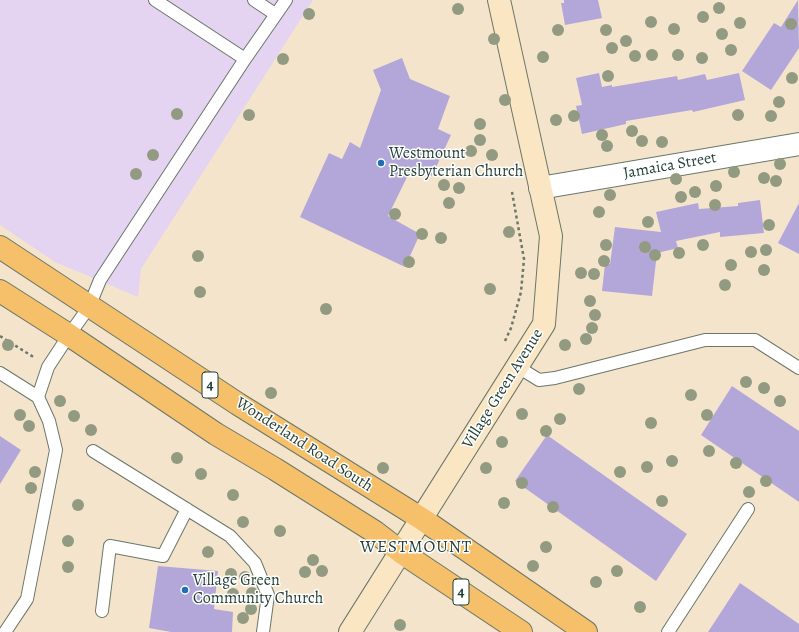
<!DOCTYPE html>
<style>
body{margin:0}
canvas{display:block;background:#f5e4cc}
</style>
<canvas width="799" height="632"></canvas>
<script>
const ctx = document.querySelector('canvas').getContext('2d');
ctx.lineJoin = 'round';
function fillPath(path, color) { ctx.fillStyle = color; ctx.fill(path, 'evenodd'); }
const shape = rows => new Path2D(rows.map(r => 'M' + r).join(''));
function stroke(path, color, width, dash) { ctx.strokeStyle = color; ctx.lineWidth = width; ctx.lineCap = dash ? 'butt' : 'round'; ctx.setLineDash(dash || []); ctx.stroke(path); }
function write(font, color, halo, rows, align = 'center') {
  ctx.font = font + ' Alegreya,serif'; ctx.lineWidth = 3; ctx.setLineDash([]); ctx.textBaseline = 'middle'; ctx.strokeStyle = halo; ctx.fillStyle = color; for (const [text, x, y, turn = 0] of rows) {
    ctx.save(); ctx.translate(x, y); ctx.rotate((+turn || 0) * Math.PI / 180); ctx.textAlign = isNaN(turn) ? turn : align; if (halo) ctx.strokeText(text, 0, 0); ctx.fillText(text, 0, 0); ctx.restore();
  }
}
const built = shape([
 [0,0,313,0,141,269,138,297,55,262,0,225]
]);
const building = shape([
 [564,0,598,0,602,18,565,25,561,3,564,3],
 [798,0,799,48,771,90,742,71,774,23,781,27],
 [402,58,410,79,450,96,438,129,451,135,432,176,412,167,388,216,420,234,405,267,300,217,329,153,342,159,350,142,360,148,381,90,373,70],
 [599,73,602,87,612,85,612,87,677,76,678,80,705,74,707,80,739,73,745,100,693,112,692,110,626,121,626,124,582,134,576,106,582,105,576,78],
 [760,200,764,233,720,237,720,232,676,241,678,248,657,253,652,296,602,291,605,264,610,264,615,227,661,232,656,212,698,203,699,209,738,206,738,203],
 [799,203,799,254,778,243],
 [732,386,799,431,799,502,701,435],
 [547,435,687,534,656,581,515,481],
 [0,436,21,450,0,484],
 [158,566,218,571,214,609,233,612,232,632,171,632,149,628],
 [740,583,799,624,799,632,708,632]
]);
const path = shape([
 [0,336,35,358],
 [505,341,511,328,521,292,524,259,512,192]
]);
const lane = shape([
 [254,0,275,14],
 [245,59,286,0],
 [518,367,539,380,555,378,705,340,755,340,799,368],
 [0,373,38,397],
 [93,451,230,536,255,563,268,595,263,632],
 [102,611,110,546,163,556,187,509],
 [5,632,27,599,56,450,49,421,38,397,48,367,69,335,89,307,100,280,245,59,155,0],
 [668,632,748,509]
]);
const street = shape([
 [540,188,799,144]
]);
const secondary = shape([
 [350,632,544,324,551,236,499,0]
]);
const primary = shape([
 [0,247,238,404,422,519,586,632],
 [0,291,69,335,216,434,275,469,375,532,401,552,521,632]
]);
const trees = [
 [719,8],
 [458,9],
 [309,14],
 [703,17],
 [651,22],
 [740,23],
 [791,24],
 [674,29],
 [558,30],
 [606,30],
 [722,34],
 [494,39],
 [626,41],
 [612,48],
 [731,50],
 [652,55],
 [678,55],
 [635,56],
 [543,57],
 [702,58],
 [283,59],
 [608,76],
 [792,78],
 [505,100],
 [779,102],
 [177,114],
 [249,115],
 [738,115],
 [574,116],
 [771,116],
 [556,120],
 [480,124],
 [632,131],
 [602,135],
 [480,140],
 [642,141],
 [662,142],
 [607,146],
 [471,151],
 [153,155],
 [492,155],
 [780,164],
 [734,172],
 [136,174],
 [764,178],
 [676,179],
 [776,181],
 [444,185],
 [716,186],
 [459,188],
 [695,192],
 [610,195],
 [681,197],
 [449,203],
 [715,205],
 [599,212],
 [395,214],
 [648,222],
 [769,225],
 [509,232],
 [422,234],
 [441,238],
 [606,245],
 [703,245],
 [645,247],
 [766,250],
 [751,252],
 [679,253],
 [655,255],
 [198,256],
 [604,261],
 [409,262],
 [731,265],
 [764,270],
 [581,273],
 [594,274],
 [725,285],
 [490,289],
 [200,292],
 [590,301],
 [326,309],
 [595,315],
 [592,328],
 [586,339],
 [8,345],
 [565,345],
 [746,382],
 [764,388],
 [579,389],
 [271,393],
 [691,395],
 [60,401],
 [780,401],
 [522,414],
 [20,415],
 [707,415],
 [74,416],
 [560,419],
 [651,423],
 [29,426],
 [91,430],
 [546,431],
 [502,442],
 [709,451],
 [177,458],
 [672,461],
 [736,463],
 [647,467],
 [383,468],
 [486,468],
 [35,472],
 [620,472],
 [201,474],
 [766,481],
 [522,483],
 [31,488],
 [749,492],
 [233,495],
 [662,501],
 [504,503],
 [78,505],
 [553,507],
 [243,522],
 [280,531],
 [68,541],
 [546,547],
 [208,552],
 [313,560],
 [533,566],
 [68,567],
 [322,571],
 [617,571],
 [305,572],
 [231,574],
 [245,577],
 [596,582],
 [252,593],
 [233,594],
 [640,607],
 [251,609],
 [243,618],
 [400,625]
];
const markers = [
 [381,163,4,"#1f6fb2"],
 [185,590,4,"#1f6fb2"]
];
const shields = [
 [210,385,16],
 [461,592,16]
];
const shieldNames = [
 ["4",210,385],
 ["4",461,592]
];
const poiNames = [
 ["Westmount",389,154],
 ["Presbyterian Church",389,172],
 ["Village Green",193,581],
 ["Community Church",193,599]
];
const streetNames = [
 ["Jamaica Street",670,166,-10],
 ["Village Green Avenue",503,389,-58],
 ["Wonderland Road South",304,445,33]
];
const neighbourhoodNames = [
 ["WESTMOUNT",416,548]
];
fillPath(built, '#e4d3f1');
fillPath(building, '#b3a7d9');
stroke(lane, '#6a7769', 14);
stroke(street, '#6a7769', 24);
stroke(secondary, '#6a7769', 24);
stroke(primary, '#6a7769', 24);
stroke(path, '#6a7769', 2.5, [3, 3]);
stroke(lane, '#fff', 12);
stroke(street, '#fff', 22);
stroke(secondary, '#fbe6c4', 22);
stroke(primary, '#f6c06b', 22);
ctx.fillStyle = '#929b81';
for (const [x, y] of trees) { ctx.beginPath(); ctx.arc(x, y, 6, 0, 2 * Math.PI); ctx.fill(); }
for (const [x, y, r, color] of markers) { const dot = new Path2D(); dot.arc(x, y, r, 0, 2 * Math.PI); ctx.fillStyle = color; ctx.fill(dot); stroke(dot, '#fff', 1.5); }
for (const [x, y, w] of shields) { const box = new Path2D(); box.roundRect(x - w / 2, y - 13, w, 26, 3); ctx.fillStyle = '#fff'; ctx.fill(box); stroke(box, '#1f3d34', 1); }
write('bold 15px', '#1f3d34', null, shieldNames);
write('16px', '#1f3d34', '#fff', poiNames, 'left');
write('16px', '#1f3d34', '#fff', streetNames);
ctx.letterSpacing = '1px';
write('17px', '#1f3d34', '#fff', neighbourhoodNames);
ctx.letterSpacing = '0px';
</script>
